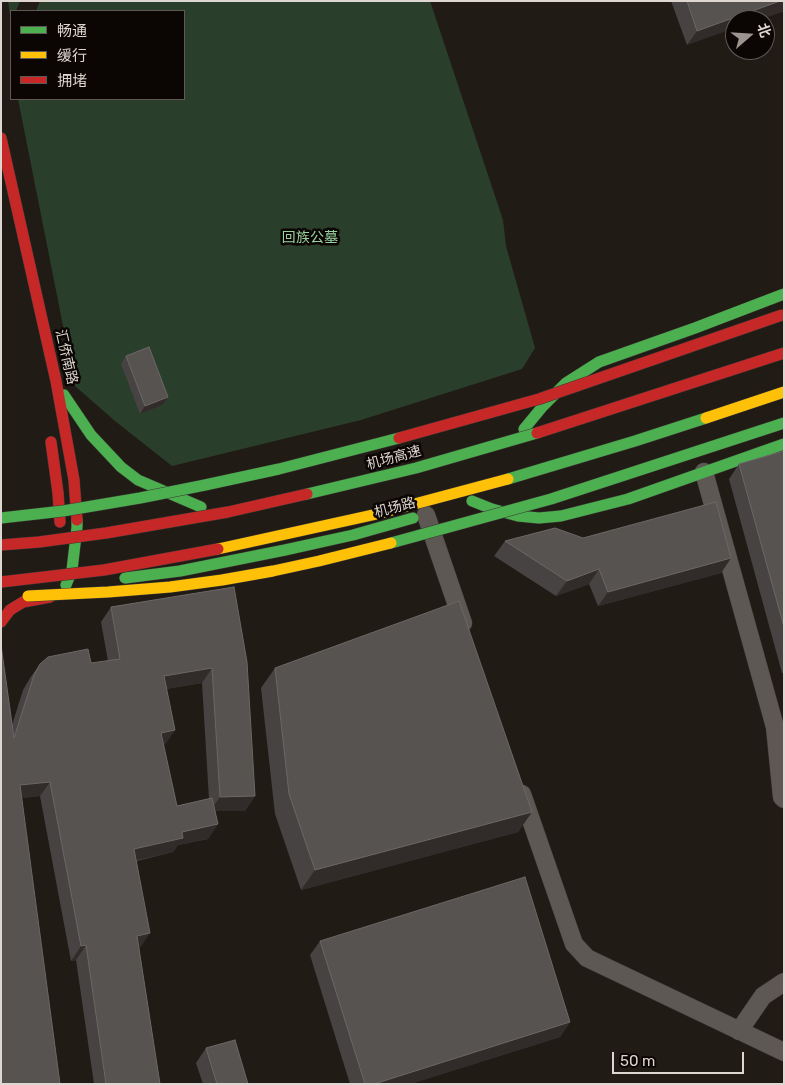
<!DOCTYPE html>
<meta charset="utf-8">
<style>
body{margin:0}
#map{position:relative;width:785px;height:1085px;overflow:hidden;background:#211b16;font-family:Rubik,"Noto Sans SC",sans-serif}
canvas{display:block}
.frame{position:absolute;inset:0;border:2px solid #ded6d0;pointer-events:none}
.legend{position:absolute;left:10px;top:10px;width:175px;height:90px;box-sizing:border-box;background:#0b0604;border:1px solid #5f5956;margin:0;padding:6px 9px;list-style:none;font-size:15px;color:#ded6d0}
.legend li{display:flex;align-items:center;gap:10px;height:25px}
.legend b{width:25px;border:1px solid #5f5956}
.north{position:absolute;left:725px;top:10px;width:50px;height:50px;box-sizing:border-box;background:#0b0604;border:1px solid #5f5956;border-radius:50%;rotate:71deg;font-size:14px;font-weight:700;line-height:20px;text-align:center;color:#ded6d0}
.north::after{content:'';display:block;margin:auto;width:18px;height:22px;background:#9c958f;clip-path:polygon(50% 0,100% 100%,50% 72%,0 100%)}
.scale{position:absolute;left:612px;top:1052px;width:132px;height:22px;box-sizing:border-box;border:2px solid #ded6d0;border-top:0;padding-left:6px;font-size:15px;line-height:18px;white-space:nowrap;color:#ded6d0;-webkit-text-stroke:4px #0b0604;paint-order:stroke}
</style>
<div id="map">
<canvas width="785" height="1085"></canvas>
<div class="frame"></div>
<ul class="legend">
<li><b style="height:6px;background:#4caf50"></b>畅通</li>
<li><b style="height:6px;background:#ffc107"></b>缓行</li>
<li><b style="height:6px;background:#c62828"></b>拥堵</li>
</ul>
<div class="north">北</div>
<div class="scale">50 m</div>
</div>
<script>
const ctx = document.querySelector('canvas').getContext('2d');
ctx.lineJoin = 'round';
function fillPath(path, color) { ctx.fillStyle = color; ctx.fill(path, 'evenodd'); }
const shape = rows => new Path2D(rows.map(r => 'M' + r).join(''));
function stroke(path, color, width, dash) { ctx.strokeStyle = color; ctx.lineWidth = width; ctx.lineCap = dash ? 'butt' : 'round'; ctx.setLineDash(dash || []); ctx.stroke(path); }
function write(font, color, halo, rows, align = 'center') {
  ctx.font = font + ' Rubik,"Noto Sans SC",sans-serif'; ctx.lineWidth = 5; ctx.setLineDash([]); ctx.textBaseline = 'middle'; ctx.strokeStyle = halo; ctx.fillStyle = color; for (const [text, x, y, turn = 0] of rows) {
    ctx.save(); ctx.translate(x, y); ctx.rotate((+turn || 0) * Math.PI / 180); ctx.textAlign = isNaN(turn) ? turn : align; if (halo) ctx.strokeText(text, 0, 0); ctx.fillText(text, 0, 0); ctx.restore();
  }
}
const green = shape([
 [8,1,20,1,16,11,11,11,11,23],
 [40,1,430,1,503,220,506,246,535,348,522,369,361,420,172,466,115,421,75,386,18,99,184,99,184,11,36,11]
]);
const street = shape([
 [704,472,775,727,782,797,784,799],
 [426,515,463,623],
 [522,794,574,944,587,958,784,1052],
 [739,1031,763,996,784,982]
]);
const fast = shape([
 [64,395,91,435,121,467,138,480,201,507],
 [524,429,543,406,566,383,599,362,695,328,784,294],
 [472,501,492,509,518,516,539,518,561,516,628,499,784,444],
 [125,578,180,571,285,550,353,535,413,518],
 [66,585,72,570,77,527,77,520]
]);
const jam = shape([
 [1,138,56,381,74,480,77,520],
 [51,442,58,493,60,522],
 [1,622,10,610,23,602,50,597]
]);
const fastBridge = shape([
 [508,479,635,441,706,418],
 [307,494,416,468,537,433],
 [1,518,63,511,140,498,205,485,279,469,399,438],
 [391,543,551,499,784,423]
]);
const slowBridge = shape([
 [706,418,784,392],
 [218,549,377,514,508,479],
 [28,596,108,592,170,587,222,580,273,571,319,561,391,543]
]);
const jamBridge = shape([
 [537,433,784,353],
 [399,438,539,399,782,315],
 [1,545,39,542,106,533,228,512,307,494],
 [1,582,104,570,218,549]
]);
const wall = shape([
 [671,1,784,1,784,11,758,20,735,20,687,45],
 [126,356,168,397,163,405,140,414,121,364],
 [784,451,784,673,782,673,729,479,739,464],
 [583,538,731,558,721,573,598,606,589,584,556,596,494,556,505,541],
 [234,587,255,796,245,811,215,811,218,824,208,839,178,845,173,852,137,861,140,948,139,948,160,1084,94,1084,76,960,71,961,40,796,22,798,12,725,23,690,30,678,40,664,91,663,108,661,101,622,111,607],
 [202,683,209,799,177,806,163,745,165,744,175,730,166,689],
 [275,668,532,812,518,832,301,890,275,814,261,688],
 [320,941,570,1022,560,1037,410,1084,350,1084,310,955],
 [206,1048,248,1084,203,1084,196,1063]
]);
const shadedWall = shape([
 [780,1,784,1,784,11,758,20,735,20,735,28,687,45,697,31],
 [168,397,163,405,140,414,145,406],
 [731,558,721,573,598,606,608,592],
 [599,569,589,584,556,596,567,581],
 [212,668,202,683,153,691,164,676],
 [175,730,165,744,151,747,161,733],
 [50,782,40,796,10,800,20,785],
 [255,796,245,811,210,811,220,797],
 [532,812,518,832,301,890,315,870],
 [218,824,208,839,178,845,173,852,124,863,134,849,182,832],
 [150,933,140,948,127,950,137,936],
 [86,945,76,960,71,961,81,946],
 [570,1022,560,1037,410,1084,374,1084]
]);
const building = shape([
 [687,1,780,1,697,31,687,1],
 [149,347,168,397,145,406,126,356,149,347],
 [784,451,784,627,739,464,784,451],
 [716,502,731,558,608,592,599,569,567,581,505,541,555,528,583,538,716,502],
 [234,587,247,662,255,796,220,797,212,668,164,676,175,730,161,733,177,806,212,798,218,824,182,832,183,838,134,849,150,933,137,936,160,1084,106,1084,86,945,81,946,50,782,20,785,60,1084,1,1084,1,645,14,738,34,675,40,664,48,657,88,649,91,663,120,659,111,607,234,587],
 [459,601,532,812,315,870,289,794,275,668,459,601],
 [525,877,570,1022,374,1084,365,1084,320,941,525,877],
 [235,1040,248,1084,217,1084,206,1048,235,1040]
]);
const parkNames = [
 ["回族公墓",310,238]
];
const streetNames = [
 ["汇侨南路",66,357,77],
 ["机场高速",394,458,-15],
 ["机场路",395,508,-15]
];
fillPath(green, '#2a3f2b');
stroke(street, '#3c3834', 19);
stroke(fast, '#3c3834', 12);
stroke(jam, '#3c3834', 12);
stroke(street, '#5e5854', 18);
stroke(fast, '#4caf50', 11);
stroke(jam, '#c62828', 11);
stroke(fastBridge, '#3c3834', 12, []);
stroke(slowBridge, '#3c3834', 12, []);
stroke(jamBridge, '#3c3834', 12, []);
stroke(fastBridge, '#4caf50', 11);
stroke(slowBridge, '#ffc107', 11);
stroke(jamBridge, '#c62828', 11);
fillPath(wall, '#464342');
fillPath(shadedWall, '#312c2a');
fillPath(building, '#575351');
stroke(building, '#6c6765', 1);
write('14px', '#99d29f', '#0b0604', parkNames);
write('14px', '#ded6d0', '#0b0604', streetNames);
</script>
